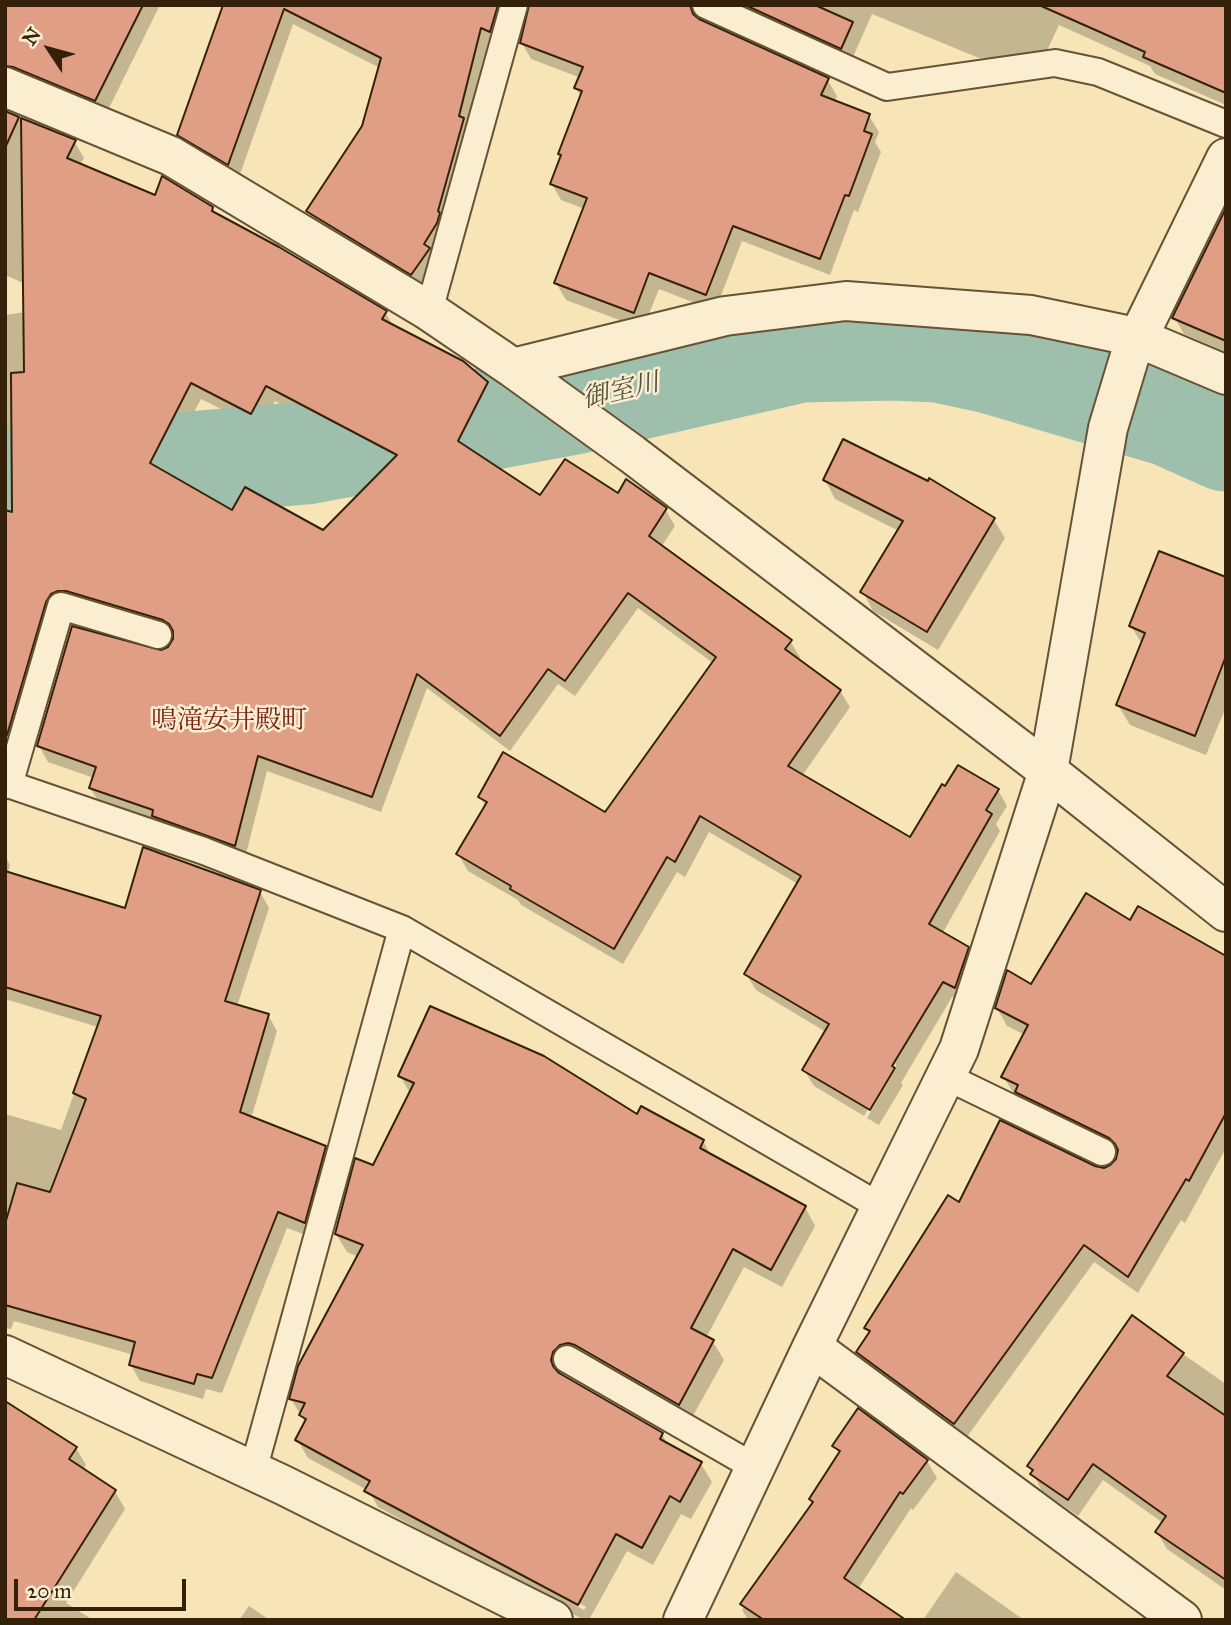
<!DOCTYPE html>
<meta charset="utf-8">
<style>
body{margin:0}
#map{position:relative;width:1231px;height:1625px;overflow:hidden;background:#f7e4b7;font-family:"IM FELL Great Primer",serif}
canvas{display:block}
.frame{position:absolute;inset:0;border:7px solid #35210a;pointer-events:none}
.north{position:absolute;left:14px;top:14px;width:70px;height:70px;-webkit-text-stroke:5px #faedd0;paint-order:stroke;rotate:306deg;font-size:19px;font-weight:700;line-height:28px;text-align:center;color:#35210a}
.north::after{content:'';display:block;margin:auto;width:24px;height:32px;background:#35210a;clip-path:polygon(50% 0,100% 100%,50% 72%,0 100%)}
.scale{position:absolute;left:14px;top:1579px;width:172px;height:32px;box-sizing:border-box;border:4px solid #35210a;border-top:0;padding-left:9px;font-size:21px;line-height:24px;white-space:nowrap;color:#35210a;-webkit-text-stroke:5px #faedd0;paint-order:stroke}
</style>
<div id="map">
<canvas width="1231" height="1625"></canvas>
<div class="frame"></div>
<div class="north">N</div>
<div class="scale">20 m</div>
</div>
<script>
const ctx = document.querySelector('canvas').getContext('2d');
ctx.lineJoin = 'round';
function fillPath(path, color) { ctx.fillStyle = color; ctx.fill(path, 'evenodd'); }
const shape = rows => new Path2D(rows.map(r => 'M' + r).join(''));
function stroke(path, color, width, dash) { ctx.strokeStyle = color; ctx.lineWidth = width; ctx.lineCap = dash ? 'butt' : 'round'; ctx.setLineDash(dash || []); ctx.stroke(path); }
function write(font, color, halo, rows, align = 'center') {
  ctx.font = font + ' "IM FELL Great Primer","Noto Serif JP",serif'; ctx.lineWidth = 5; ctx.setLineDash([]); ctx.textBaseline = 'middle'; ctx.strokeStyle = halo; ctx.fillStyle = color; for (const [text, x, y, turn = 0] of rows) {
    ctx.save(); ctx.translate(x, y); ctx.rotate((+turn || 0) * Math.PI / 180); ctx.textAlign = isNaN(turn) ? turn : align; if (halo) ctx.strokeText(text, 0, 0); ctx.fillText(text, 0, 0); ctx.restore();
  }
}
const shadow = shape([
 [5,5,160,5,105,116,5,84],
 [225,5,1226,5,1226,105,1155,74,1150,66,1059,25,1044,57,979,58,872,14,850,64,701,15,699,21,827,79,837,96,834,102,869,116,879,132,875,142,881,152,858,212,854,210,830,275,742,241,715,311,659,289,643,329,566,300,556,283,585,209,561,200,552,184,562,157,560,153,581,97,576,88,581,78,531,59,522,43,530,7,519,6,421,291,317,228,308,211,363,127,380,68,293,24,238,180,189,151,179,135],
 [5,113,74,141,84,158,80,165,157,197,212,208,216,215,385,312,394,327,487,384,496,400,470,451,541,497,618,495,665,509,675,526,661,547,790,641,800,657,798,660,840,691,850,707,802,776,910,840,998,790,1007,806,996,824,1000,831,942,934,967,948,977,965,965,1003,952,997,901,1083,903,1085,879,1125,867,1118,896,1069,896,1063,864,1116,814,1086,804,1070,826,1032,756,990,746,974,798,884,709,832,685,877,677,872,623,964,521,905,518,900,468,871,458,854,486,807,480,797,605,815,713,663,638,608,575,696,558,684,510,751,427,688,381,812,267,771,244,862,100,804,90,788,94,778,48,762,39,746,154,652,169,648,175,639,173,636,76,607,5,765,5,315,73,305,5,275],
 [201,399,261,429,275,401,392,463,323,532,233,513,162,472],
 [1226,212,1226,352,1184,334,1174,317],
 [825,480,928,483,930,480,994,520,1005,538,938,650,873,611,863,592,899,531,835,499],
 [1226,579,1226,707,1206,755,1130,725,1118,705,1142,644,1131,626],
 [5,856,10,865,8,873,126,910,260,892,269,908,237,1006,268,1015,277,1031,251,1119,325,1148,334,1164,314,1238,287,1228,222,1393,206,1389,203,1399,140,1381,131,1365,134,1355,14,1321,11,1329,5,1328,5,1114,61,1130,98,1027,5,999],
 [1131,923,1226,958,1226,1148,1185,1223,1181,1220,1138,1293,1094,1262,964,1441,868,1370,858,1352,870,1334,867,1328,959,1204,1095,1168,1104,1169,1117,1160,1119,1154,1027,1110,1020,1097,1014,1094,1003,1076,1025,1035,1007,1026,997,1008],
 [400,1076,638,1116,703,1141,712,1157,805,1207,815,1226,782,1287,744,1267,706,1338,713,1342,724,1360,689,1423,563,1371,562,1376,662,1434,669,1447,701,1464,712,1482,691,1519,681,1514,653,1565,627,1551,589,1620,584,1620,378,1507,369,1491,308,1458,297,1439,306,1424,291,1399,359,1257,347,1252,336,1234,374,1167,410,1093],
 [372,1491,586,1607,584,1610,378,1498],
 [1170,1345,1226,1384,1226,1590,1167,1549,1157,1532,1163,1523,1103,1480,1078,1516,1042,1491,1029,1466],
 [834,1446,927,1461,937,1478,913,1510,911,1508,858,1589,903,1620,748,1620,742,1610,744,1607,742,1604,814,1505,811,1499,840,1455],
 [76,1448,86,1465,83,1470,115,1491,125,1509,66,1603,93,1620,5,1620,5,1449],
 [956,1572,1024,1620,923,1620],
 [249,1606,270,1620,239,1620]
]);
const river = shape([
 [5,479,305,453,573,403,800,351,894,349,939,351,991,362,1170,415,1226,440]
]);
const building = shape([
 [5,5,143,5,95,101,13,67,5,66,5,5],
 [223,5,498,5,490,32,481,28,459,116,464,118,438,211,440,213,437,223,424,244,430,248,411,275,306,211,362,126,381,58,284,9,228,165,177,135,223,5],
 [529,5,690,5,693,14,699,19,829,78,821,95,870,114,864,131,872,134,849,196,845,195,820,259,733,226,706,295,649,273,634,313,554,283,587,198,550,184,561,155,558,154,582,91,574,88,583,67,520,43,529,5],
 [745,5,815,5,853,22,841,49,745,5],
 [1039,5,1226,5,1226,93,1143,57,1145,52,1039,5],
 [5,111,19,117,5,148,5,111],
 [21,118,76,140,67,158,155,195,162,176,213,207,212,211,279,247,387,311,382,319,463,361,488,382,458,441,540,495,565,459,618,493,626,479,667,508,649,536,792,640,785,649,841,690,788,766,910,837,942,784,945,786,958,765,999,789,986,810,992,814,929,924,969,947,955,988,943,982,892,1066,895,1068,870,1110,802,1070,829,1024,744,974,801,876,700,816,675,862,667,857,614,949,510,889,511,886,456,854,487,802,478,797,503,752,605,812,716,657,628,593,565,681,548,669,500,736,417,674,372,797,258,756,235,846,152,816,153,810,89,788,96,767,37,746,72,626,161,650,168,647,173,639,173,631,169,624,163,620,66,591,58,591,51,594,46,602,7,735,5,735,5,510,12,512,11,373,24,372,21,118],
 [191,383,251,414,266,386,397,455,323,530,245,487,232,510,150,463,191,383],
 [1226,208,1226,341,1172,318,1226,208],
 [843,439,928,481,929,478,995,518,927,632,860,592,903,521,823,480,843,439],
 [1159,551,1226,577,1226,656,1195,736,1116,705,1145,633,1129,626,1159,551],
 [143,847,261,890,225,1001,269,1014,240,1112,326,1146,305,1223,278,1212,212,1378,197,1374,194,1384,129,1365,135,1342,5,1305,5,1224,17,1183,50,1192,86,1099,73,1093,101,1016,5,987,5,871,125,908,143,847],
 [1086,893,1130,920,1138,906,1226,956,1226,1113,1189,1181,1186,1179,1128,1277,1084,1245,954,1424,856,1352,870,1331,864,1328,948,1195,959,1202,1000,1120,1095,1166,1104,1168,1110,1165,1116,1159,1118,1150,1115,1144,1109,1138,1015,1092,1018,1085,1001,1077,1028,1025,995,1008,1007,970,1031,984,1086,893],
 [430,1006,544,1056,637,1114,641,1106,704,1140,700,1148,806,1206,771,1270,733,1249,691,1328,714,1340,679,1405,575,1345,568,1343,560,1345,553,1352,551,1360,553,1366,559,1373,663,1433,660,1439,702,1462,680,1502,670,1496,642,1548,616,1534,578,1605,364,1491,370,1481,295,1440,306,1419,299,1415,305,1403,289,1399,298,1366,363,1245,335,1234,355,1158,373,1165,414,1083,398,1076,430,1006],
 [1132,1315,1184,1353,1167,1376,1226,1416,1226,1580,1155,1532,1166,1516,1093,1464,1068,1500,1030,1474,1033,1470,1027,1466,1132,1315],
 [5,1401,77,1447,69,1459,116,1490,34,1620,5,1620,5,1401],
 [858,1408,928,1460,903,1494,900,1492,844,1578,906,1620,764,1620,740,1604,813,1502,809,1499,840,1451,832,1446,858,1408]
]);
const service = shape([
 [706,5,887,87,1055,63,1098,72,1226,124],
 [429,311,514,5],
 [5,783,204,851,402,929,881,1207],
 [9,785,61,606,158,635],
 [945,1076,1102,1152],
 [567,1359,756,1468],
 [253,1471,402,929]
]);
const minor = shape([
 [5,87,171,156,429,311,513,368,632,454,1048,771,1226,912],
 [513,368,725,316,846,301,1031,315,1136,337,1226,375],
 [812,1347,1182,1620],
 [5,1355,283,1485,553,1620],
 [683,1620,812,1347,959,1049,1048,771,1108,428,1131,352,1226,158]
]);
const waterNames = [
 ["御室川",621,392,-13]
];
const neighbourhoodNames = [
 ["鳴滝安井殿町",229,722]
];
fillPath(shadow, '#0003');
stroke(river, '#9ebfab', 103);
fillPath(building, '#e09f85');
stroke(building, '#35210a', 2);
stroke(service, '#665235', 30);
stroke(minor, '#665235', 42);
stroke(service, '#faedd0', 26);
stroke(minor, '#faedd0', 38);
write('italic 26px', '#54503a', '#faedd0', waterNames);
write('26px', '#7a1f14', '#faedd0', neighbourhoodNames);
</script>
